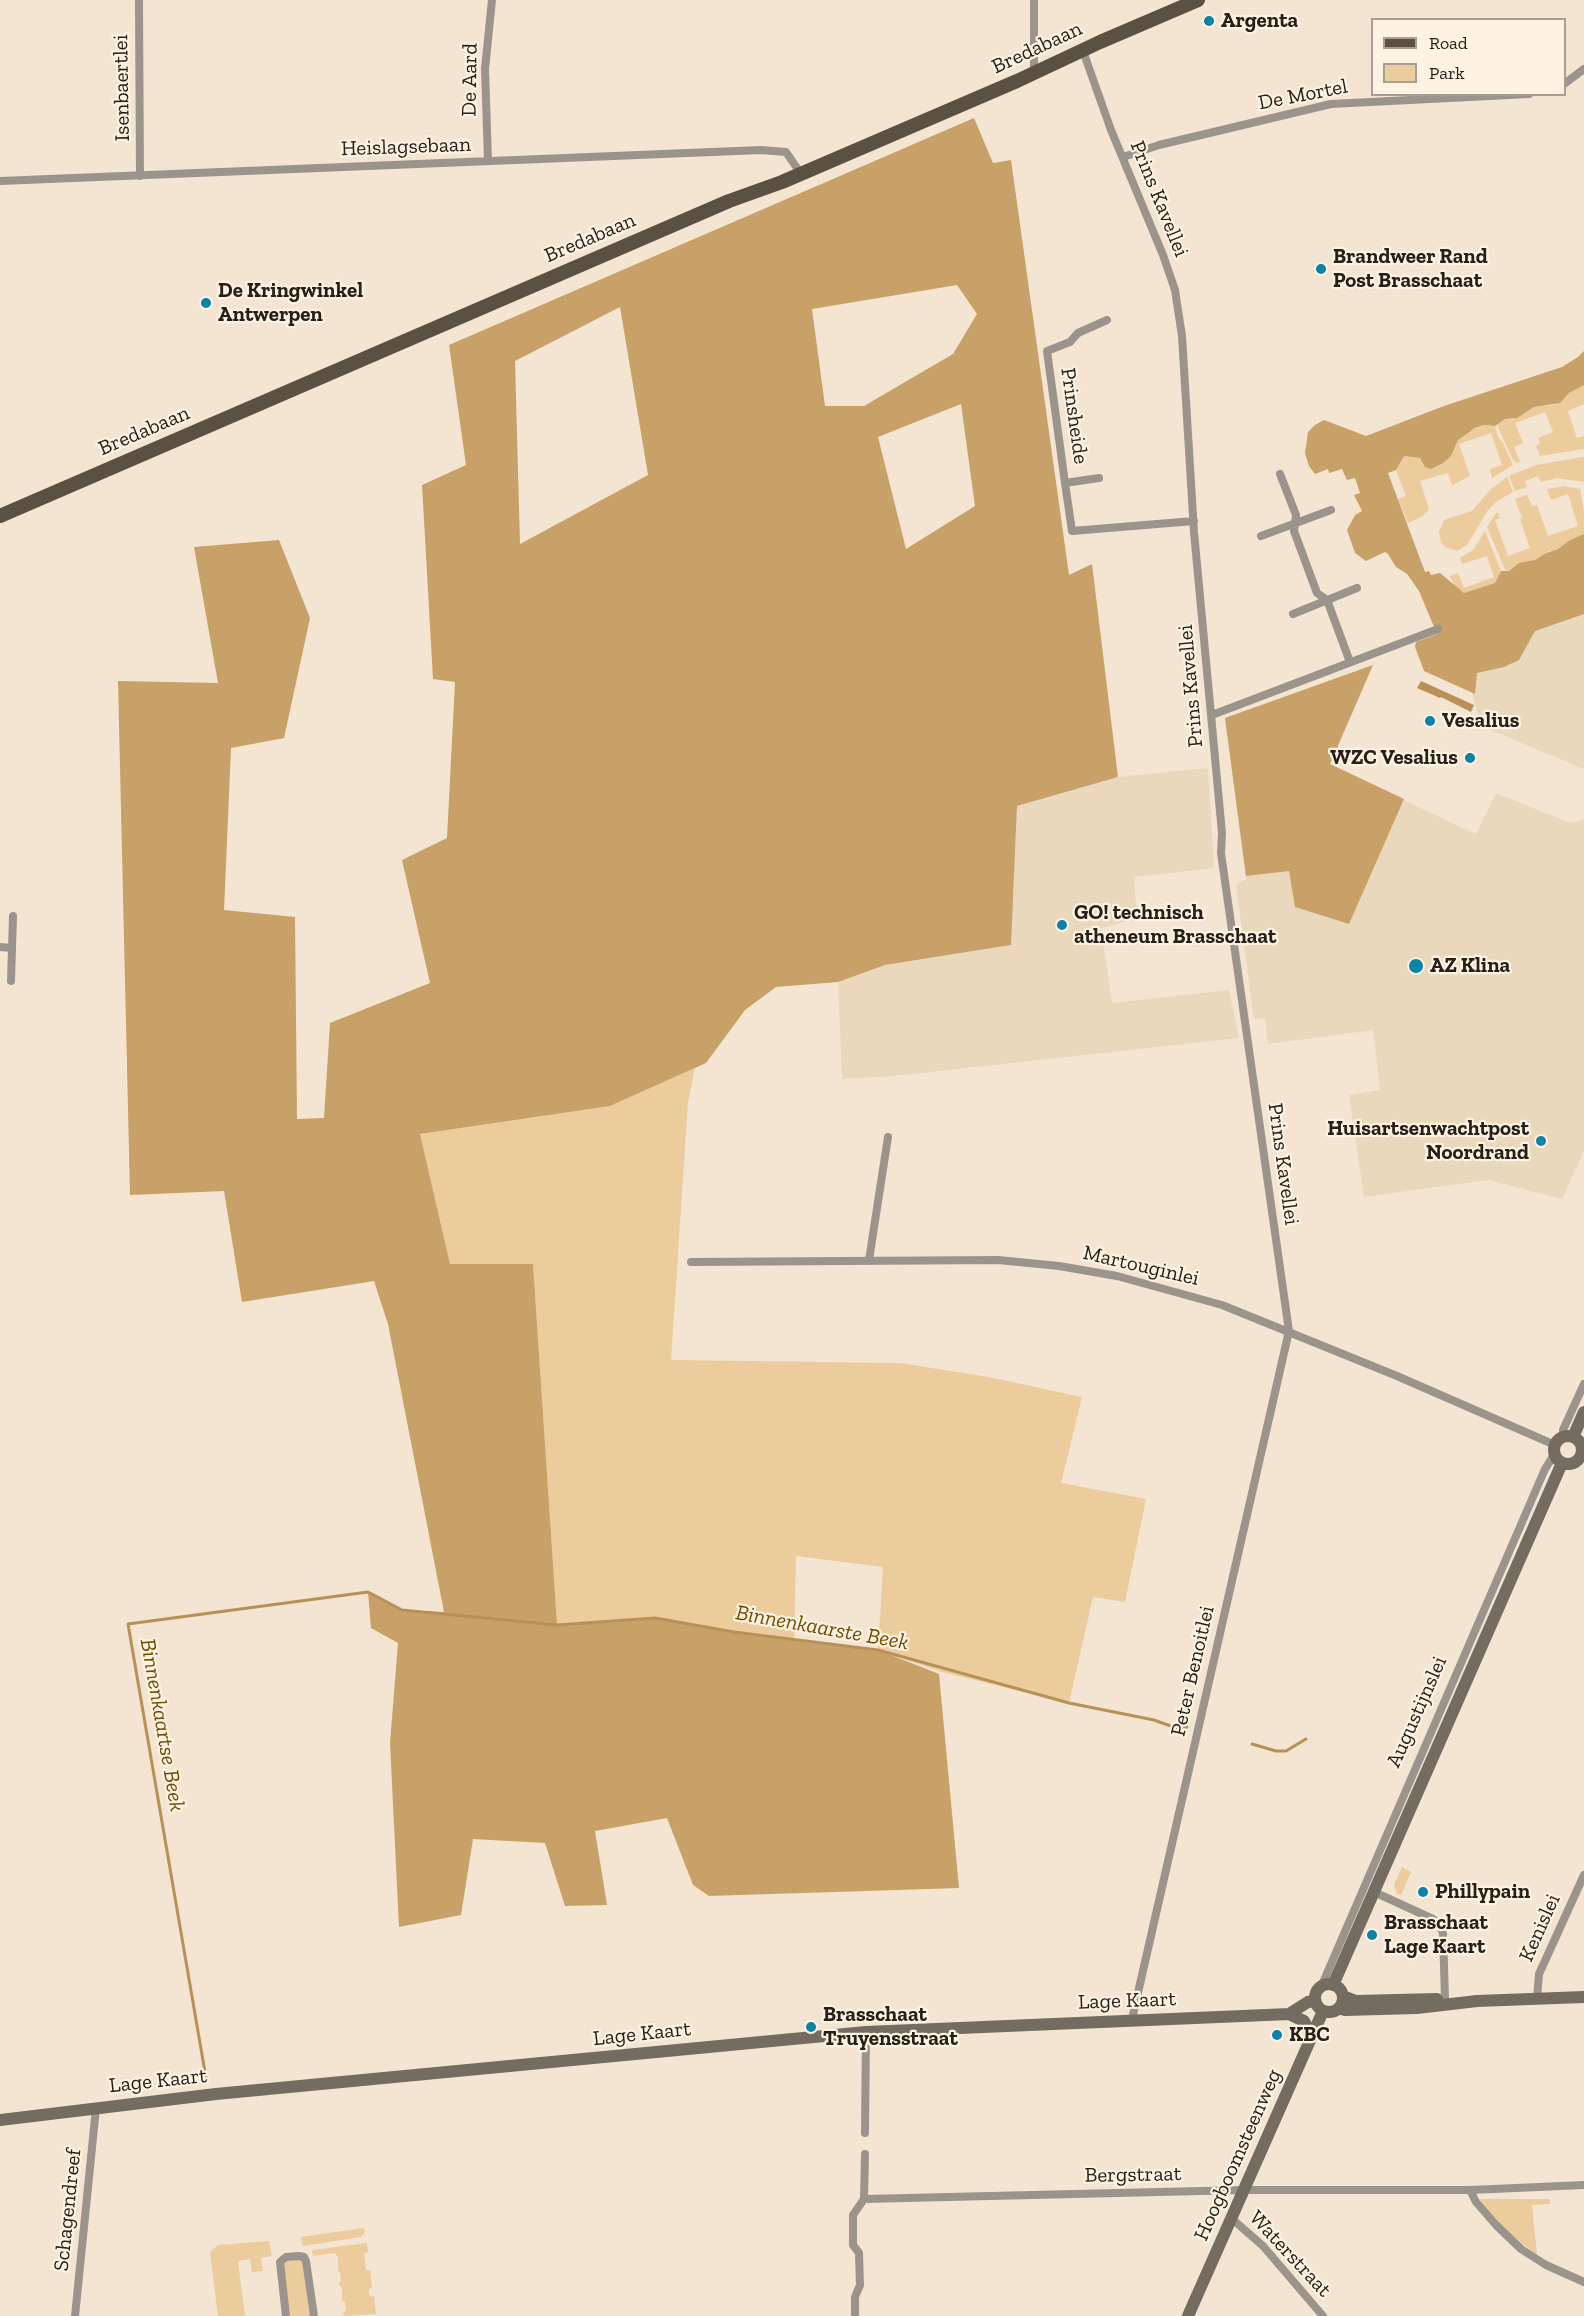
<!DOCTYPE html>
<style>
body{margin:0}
#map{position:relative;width:1584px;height:2316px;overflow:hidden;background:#f3e5d1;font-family:"Zilla Slab",serif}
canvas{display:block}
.legend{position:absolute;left:1371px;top:18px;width:195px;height:78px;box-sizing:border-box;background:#fef2e2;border:2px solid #a89e92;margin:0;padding:8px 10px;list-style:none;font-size:18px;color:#262019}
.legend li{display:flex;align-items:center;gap:12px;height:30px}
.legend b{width:30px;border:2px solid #a89e92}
</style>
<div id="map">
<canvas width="1584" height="2316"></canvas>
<ul class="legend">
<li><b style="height:8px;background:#5b5142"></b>Road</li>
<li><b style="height:16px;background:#eccb9c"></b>Park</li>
</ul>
</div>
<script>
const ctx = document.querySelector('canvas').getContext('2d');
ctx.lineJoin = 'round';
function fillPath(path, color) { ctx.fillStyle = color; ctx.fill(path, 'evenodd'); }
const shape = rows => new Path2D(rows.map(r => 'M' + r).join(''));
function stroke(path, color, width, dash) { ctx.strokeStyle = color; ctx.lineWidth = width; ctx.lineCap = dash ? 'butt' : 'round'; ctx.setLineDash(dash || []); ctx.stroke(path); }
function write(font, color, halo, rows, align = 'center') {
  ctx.font = font + ' "Zilla Slab",serif'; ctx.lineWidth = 4.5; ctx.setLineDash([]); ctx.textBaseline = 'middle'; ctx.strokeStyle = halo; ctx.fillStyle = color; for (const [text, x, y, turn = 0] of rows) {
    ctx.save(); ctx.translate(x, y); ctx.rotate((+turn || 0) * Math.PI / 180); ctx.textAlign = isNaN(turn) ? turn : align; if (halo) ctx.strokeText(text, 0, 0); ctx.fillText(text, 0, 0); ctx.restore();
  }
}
const built = shape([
 [1584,608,1584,769,1481,726,1462,655],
 [1225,719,1258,732,1476,834,1496,793,1570,823,1584,820,1584,1151,1562,1199,1489,1180,1364,1197,1349,1095,1380,1090,1373,1030,1268,1044,1265,1018,1254,1019,1236,885,1246,879],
 [1208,768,1214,868,1134,877,1137,919,1101,928,1112,1003,1229,990,1239,1038,893,1076,842,1079,838,982,885,965,1011,945,1017,806,1118,777]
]);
const green = shape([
 [1584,385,1584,404,1568,411,1577,438,1584,436,1584,449,1540,456,1536,446,1540,444,1538,438,1553,432,1545,412,1515,423,1523,443,1514,447,1520,462,1517,463,1513,460,1497,425,1505,419,1513,419,1534,407,1553,405,1563,400,1569,393],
 [1484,425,1495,426,1498,437,1503,443,1513,465,1492,478,1490,469,1502,465,1491,433,1459,444,1470,476,1452,485,1448,473,1420,481,1429,509,1423,516,1408,523,1398,499,1406,496,1396,470,1404,456,1420,458,1425,467,1454,450,1458,440,1466,433],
 [1584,457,1584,482,1557,478,1541,482,1538,476,1525,481,1527,487,1515,491,1509,476,1536,465],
 [1507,477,1513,492,1497,501,1488,510,1467,545,1457,551,1445,547,1441,542,1439,532,1444,520,1472,511,1491,489],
 [1565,486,1580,489,1584,512,1584,534,1570,540,1558,549,1549,551,1535,560,1516,565,1509,571,1505,570,1487,527,1491,520,1497,512,1500,518,1495,520,1508,556,1530,548,1520,519,1522,518,1515,499,1527,495,1532,506,1537,505,1548,536,1578,526,1568,494,1551,500,1547,489],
 [1485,531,1501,571,1495,583,1464,593,1454,585,1450,576,1458,573,1464,588,1494,577,1487,556,1462,564,1460,558,1473,550],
 [695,1068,688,1102,671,1360,900,1363,989,1377,1082,1397,1061,1483,1146,1499,1125,1602,1093,1597,1069,1703,942,1672,878,1650,883,1567,796,1556,794,1640,734,1632,655,1618,557,1625,533,1265,450,1264,420,1134,610,1106],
 [1402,1867,1411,1872,1401,1895,1397,1894,1394,1885],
 [1479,2199,1550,2199,1550,2204,1532,2205,1537,2255,1505,2230],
 [364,2228,365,2232,361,2237,303,2246,301,2237],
 [269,2241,272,2256,261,2258,263,2271,252,2272,250,2259,238,2261,245,2316,218,2316,210,2252,218,2245],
 [367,2243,368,2252,364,2253,365,2263,366,2270,370,2270,372,2288,369,2289,369,2293,370,2297,374,2296,376,2314,344,2316,343,2312,346,2311,345,2301,342,2301,342,2286,340,2287,339,2282,341,2281,340,2272,338,2271,338,2257,335,2253,313,2256,312,2250],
 [299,2259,302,2260,310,2316,290,2316,283,2264,286,2261]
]);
const forest = shape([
 [974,118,993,163,1011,160,1069,575,1092,564,1118,777,1017,806,1011,945,885,965,838,982,776,987,745,1010,706,1063,610,1106,420,1134,450,1264,533,1264,557,1624,655,1618,734,1632,878,1650,939,1674,959,1888,709,1896,693,1885,667,1818,595,1831,607,1905,565,1906,545,1843,473,1839,461,1915,399,1927,390,1743,398,1643,371,1628,368,1592,402,1610,444,1612,388,1324,374,1281,242,1302,224,1191,130,1195,118,681,218,683,194,547,279,540,310,618,284,738,231,748,224,910,295,917,297,1119,324,1118,330,1023,430,983,402,860,447,838,455,682,433,679,422,485,466,465,449,345],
 [957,285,977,314,953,354,864,406,825,406,812,309],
 [620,307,648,475,520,544,515,361],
 [961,404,975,506,906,549,878,437],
 [1584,351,1584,385,1569,393,1560,403,1534,407,1517,418,1505,419,1495,426,1484,425,1475,428,1458,440,1451,456,1443,463,1431,469,1425,467,1420,458,1404,456,1396,470,1388,473,1425,572,1429,571,1431,575,1440,573,1464,593,1495,583,1501,571,1509,571,1519,563,1535,560,1546,553,1558,549,1570,540,1584,534,1584,614,1535,631,1519,660,1504,667,1477,673,1475,694,1424,671,1415,647,1416,642,1437,634,1419,591,1407,574,1396,567,1388,554,1385,552,1366,561,1355,553,1347,530,1355,515,1362,511,1354,495,1360,493,1355,478,1347,480,1342,469,1329,473,1328,469,1315,474,1309,466,1305,453,1308,432,1315,425,1324,420,1366,436,1444,406,1562,367,1578,357],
 [1373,665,1330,764,1404,799,1349,924,1295,907,1289,871,1246,876,1225,718]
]);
const water = shape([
 [1421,681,1474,705,1471,712,1441,697,1440,698,1417,688]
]);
const stream = shape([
 [1252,1744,1276,1751,1286,1751,1306,1739],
 [206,2078,128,1624,368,1592,402,1610,557,1625,655,1618,734,1632,878,1650,1069,1703,1154,1720,1176,1728,1187,1727]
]);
const street = shape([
 [139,0,140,176],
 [1083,51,1111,130,1163,255,1175,290,1182,336,1194,532,1222,833,1221,853,1289,1331,1132,2019],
 [1034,72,1034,0],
 [1564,84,1584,69],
 [1123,157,1159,145,1331,104,1529,94],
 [488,161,485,69,492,0],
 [0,181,761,150,786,152,801,174],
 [1280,474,1296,515,1294,531,1317,593,1327,600,1350,662],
 [1099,478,1065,483,1072,531,1194,521],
 [1065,483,1047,351,1070,342,1078,333,1107,320],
 [1261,536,1331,510],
 [1293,614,1357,588],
 [1212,715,1438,629],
 [0,947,12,948,11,981],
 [12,948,13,916],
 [869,1260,888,1137],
 [691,1262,998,1260,1059,1266,1117,1276,1222,1305,1397,1376,1555,1445],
 [1564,1436,1563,1430,1584,1384],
 [1581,1455,1584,1456],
 [1374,1892,1433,1919,1439,1924,1443,1933,1445,1999],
 [1321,1987,1545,1469,1554,1455],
 [1537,1998,1539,1974,1584,1875],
 [865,2133,866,2032],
 [1470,2190,1476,2202,1496,2225,1521,2249,1546,2265,1584,2282],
 [864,2199,1244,2190,1470,2190,1584,2185],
 [1231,2218,1263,2246,1323,2316],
 [75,2316,96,2108],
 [286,2316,280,2262,286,2257,299,2256,304,2257,306,2261,314,2316],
 [855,2316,855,2297,860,2285,859,2253,853,2245,853,2215,864,2199,865,2154]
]);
const secondary = shape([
 '1554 1450a14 14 0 1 1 28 0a14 14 0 1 1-28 0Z',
 [1573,1437,1584,1412],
 '1315 1998a14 14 0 1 1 28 0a14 14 0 1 1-28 0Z',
 [1333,1985,1562,1463],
 [1343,1996,1356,2001,1437,1999],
 [1339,2008,1345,2010,1417,2008,1477,2001,1584,1997],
 [1289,2014,1308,2002,1315,2001],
 [0,2120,216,2094,866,2032,1289,2014,1304,2021,1312,2037],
 [1188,2316,1323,2011]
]);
const primary = shape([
 [0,516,729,201,782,182,1017,81,1100,42,1198,0]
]);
const markers = [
 [1209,21,6,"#0984a9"],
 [1321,269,6,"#0984a9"],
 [206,303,6,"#0984a9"],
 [1430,721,6,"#0984a9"],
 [1470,758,6,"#0984a9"],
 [1062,925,6,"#0984a9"],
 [1416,966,8,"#0984a9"],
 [1541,1141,6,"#0984a9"],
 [1423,1892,6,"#0984a9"],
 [1372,1935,6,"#0984a9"],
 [811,2027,6,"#0984a9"],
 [1277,2035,6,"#0984a9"]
];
const poiNames = [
 ["Argenta",1221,21],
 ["Brandweer Rand",1333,257],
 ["Post Brasschaat",1333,281],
 ["De Kringwinkel",218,291],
 ["Antwerpen",218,315],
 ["Vesalius",1442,721],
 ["WZC Vesalius",1458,758,"right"],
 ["GO! technisch",1074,913],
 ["atheneum Brasschaat",1074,937],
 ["AZ Klina",1430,966],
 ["Huisartsenwachtpost",1529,1129,"right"],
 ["Noordrand",1529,1153,"right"],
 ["Phillypain",1435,1892],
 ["Brasschaat",1384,1923],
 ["Lage Kaart",1384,1947],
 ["Brasschaat",823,2015],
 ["Truyensstraat",823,2039],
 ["KBC",1289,2035]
];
const streetNames = [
 ["Bredabaan",1037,48,-25],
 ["De Aard",470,80,-89],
 ["Isenbaertlei",122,88,-91],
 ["De Mortel",1303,95,-11],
 ["Heislagsebaan",406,147,-2],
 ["Prins Kavellei",1159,199,68],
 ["Bredabaan",590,238,-23],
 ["Prinsheide",1074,416,82],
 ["Bredabaan",144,431,-23],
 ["Prins Kavellei",1191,686,-95],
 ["Prins Kavellei",1283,1164,82],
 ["Martouginlei",1141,1266,13],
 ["Peter Benoitlei",1193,1671,-77],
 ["Augustijnslei",1417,1712,-66],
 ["Kenislei",1540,1928,-66],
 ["Lage Kaart",1127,2001,-2],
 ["Lage Kaart",642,2034,-6],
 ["Lage Kaart",158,2081,-6],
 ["Hoogboomsteenweg",1238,2155,-66],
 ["Bergstraat",1133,2175,-1],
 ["Schagendreef",68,2210,-84],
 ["Waterstraat",1290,2254,47]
];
const waterNames = [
 ["Binnenkaarste Beek",822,1628,10],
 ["Binnenkaartse Beek",162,1725,80]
];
fillPath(built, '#ead8bd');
fillPath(green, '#eccb9c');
fillPath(forest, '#c7a167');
fillPath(water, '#b79157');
stroke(stream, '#b79157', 3);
stroke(street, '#9a948c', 8);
stroke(secondary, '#756c61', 12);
stroke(primary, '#5b5142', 14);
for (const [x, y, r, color] of markers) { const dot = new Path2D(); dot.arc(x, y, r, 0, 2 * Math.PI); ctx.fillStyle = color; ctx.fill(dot); stroke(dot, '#fef2e2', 2); }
write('bold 21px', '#262019', '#fef2e2', poiNames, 'left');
write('21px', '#262019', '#fef2e2', streetNames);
write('italic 22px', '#714b00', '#fef2e2', waterNames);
</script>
